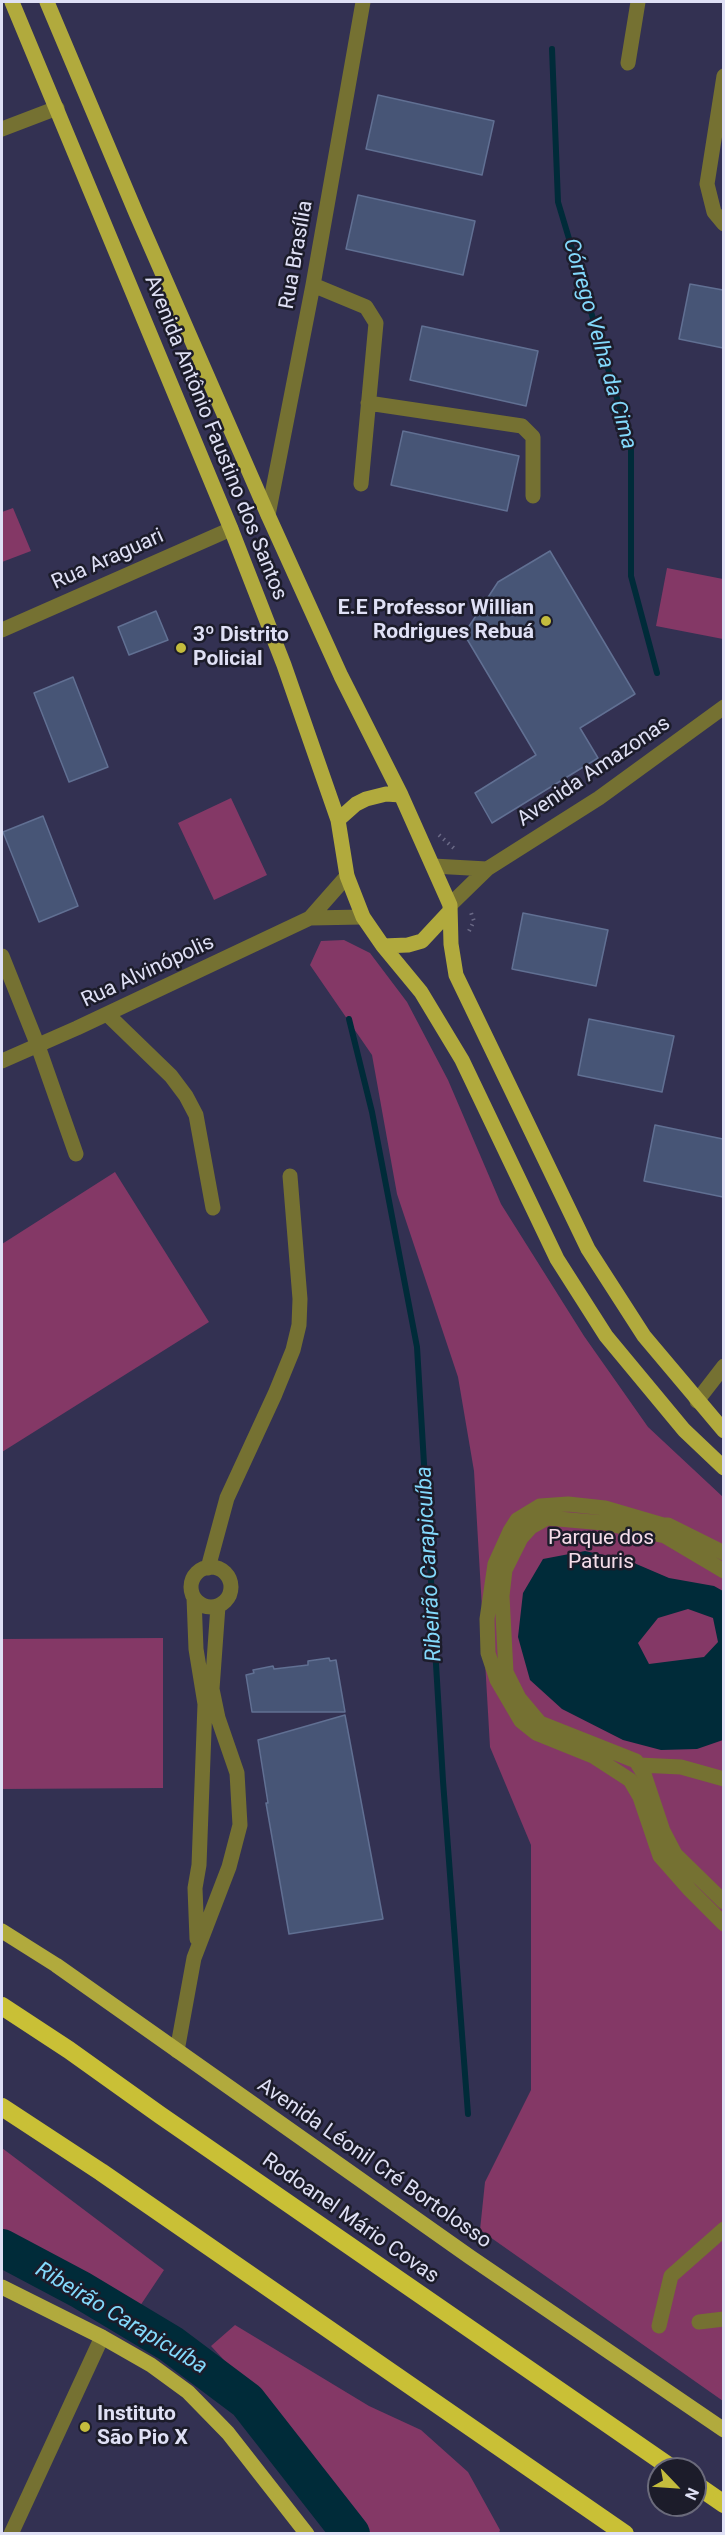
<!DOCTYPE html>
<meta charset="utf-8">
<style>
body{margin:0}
#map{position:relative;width:725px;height:2535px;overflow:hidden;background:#333152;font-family:Roboto,sans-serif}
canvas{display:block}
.frame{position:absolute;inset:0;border:3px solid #dfe0f5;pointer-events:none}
.north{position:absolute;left:647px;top:2457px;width:60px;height:60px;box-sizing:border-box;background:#1c1c2a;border:2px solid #6a6a7b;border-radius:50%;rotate:115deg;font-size:16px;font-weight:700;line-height:24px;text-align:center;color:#dfe0f5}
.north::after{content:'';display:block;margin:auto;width:21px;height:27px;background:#c4bc3d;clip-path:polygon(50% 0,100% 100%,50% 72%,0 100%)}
</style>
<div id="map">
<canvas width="725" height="2535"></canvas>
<div class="frame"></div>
<div class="north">N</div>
</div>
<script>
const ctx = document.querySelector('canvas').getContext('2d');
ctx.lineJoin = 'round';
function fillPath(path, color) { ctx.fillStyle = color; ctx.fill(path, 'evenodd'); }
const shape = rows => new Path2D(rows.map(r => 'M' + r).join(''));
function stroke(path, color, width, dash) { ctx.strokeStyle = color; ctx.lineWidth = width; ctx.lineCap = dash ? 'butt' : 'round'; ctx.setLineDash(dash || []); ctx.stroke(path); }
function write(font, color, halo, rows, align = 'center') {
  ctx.font = font + ' Roboto,sans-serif'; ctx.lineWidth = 5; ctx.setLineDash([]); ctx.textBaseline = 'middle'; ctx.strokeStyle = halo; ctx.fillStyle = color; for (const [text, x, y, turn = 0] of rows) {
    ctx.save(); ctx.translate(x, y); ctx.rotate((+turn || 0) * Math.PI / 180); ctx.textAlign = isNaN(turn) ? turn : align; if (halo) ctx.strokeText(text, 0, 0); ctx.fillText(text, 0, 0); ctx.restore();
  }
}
const green = shape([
 [13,508,31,551,2,562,2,512],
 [667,568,723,579,723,639,656,626],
 [231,798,267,875,214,900,178,823],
 [344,940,370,953,407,1002,448,1080,501,1204,584,1336,648,1427,723,1497,723,2401,480,2230,485,2182,531,2090,531,1845,490,1747,474,1471,458,1377,397,1194,372,1055,310,965,321,941],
 [115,1172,209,1322,2,1452,2,1244],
 [163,1638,163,1788,2,1789,2,1639],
 [2,2148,164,2270,140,2306,2,2236],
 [235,2325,369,2406,421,2430,468,2472,500,2530,499,2533,364,2533,290,2432,211,2346]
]);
const water = shape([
 [585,1551,627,1560,669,1578,714,1586,723,1591,723,1740,697,1749,661,1750,623,1740,562,1709,530,1680,518,1637,523,1593,543,1559],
 [688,1609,713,1618,718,1642,704,1657,649,1664,638,1643,658,1618]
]);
const stream = shape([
 [552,49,558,202,631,445,631,576,657,673],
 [349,1019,372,1112,417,1347,443,1781,468,2114]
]);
const river = shape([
 [2,2248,81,2290,171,2344,247,2401,351,2534]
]);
const building = shape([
 [378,95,494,121,482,175,366,149,378,95],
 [358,195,475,221,463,275,346,249,358,195],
 [690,284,723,290,723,348,679,339,690,284],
 [422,326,538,351,526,406,410,380,422,326],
 [403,431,519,456,507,511,391,485,403,431],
 [550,551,635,694,580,728,598,758,492,823,475,793,536,755,464,634,498,582,550,551],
 [156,611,168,640,129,655,118,627,156,611],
 [73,677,108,767,69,782,34,693,73,677],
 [43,816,78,906,39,922,3,832,43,816],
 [523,913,608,930,596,986,512,969,523,913],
 [589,1019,674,1036,662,1092,578,1075,589,1019],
 [655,1125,723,1139,723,1197,644,1181,655,1125],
 [329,1658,330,1661,336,1660,345,1712,252,1712,246,1675,254,1673,253,1670,273,1666,274,1669,308,1665,308,1661,329,1658],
 [345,1715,383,1919,289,1934,266,1803,268,1803,258,1740,345,1715]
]);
const path = shape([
 [439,835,456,850],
 [469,931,474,921,470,910]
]);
const minor = shape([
 [628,63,638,2],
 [724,76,707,184,714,212,724,224],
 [2,129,57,108],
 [313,285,366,307,376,323,361,484],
 [368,403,522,426,533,437,533,496],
 [268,515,313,285,363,2],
 [2,630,231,529],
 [433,866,487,869],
 [450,905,487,869,599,798,724,707],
 [310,918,363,917],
 [2,956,38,1046,76,1154],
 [107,1014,171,1076,186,1096,196,1115,213,1208],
 [2,1061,77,1028,310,918,347,876],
 [697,1401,724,1366],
 [724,1553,668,1525,663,1525,605,1508,568,1504,540,1506,517,1520,510,1531,495,1564,487,1619,488,1653,497,1680,521,1721,536,1733,593,1756,630,1780,640,1797,660,1856,690,1890,724,1924],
 '191 1587a20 20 0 1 1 40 0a20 20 0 1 1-40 0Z',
 [208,1568,227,1498,275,1394,293,1350,299,1325,300,1299,290,1176],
 [724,1571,665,1536,604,1523,547,1518,531,1527,521,1538,505,1570,502,1596,506,1672,519,1698,540,1723,636,1761,644,1774,663,1831,675,1854,724,1902],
 [194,1598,196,1649,205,1704,199,1865,195,1888,197,1939],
 [639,1765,681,1767,724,1779],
 [177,2051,194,1958,229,1867,240,1825,237,1773,218,1718,212,1689,218,1606],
 [699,2322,724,2319],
 [659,2326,671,2276,724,2229],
 [11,2534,102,2337]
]);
const major = shape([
 [12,2,231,529,284,665,338,820,347,876,363,917,383,946,421,992,462,1060,557,1259,606,1336,684,1430,724,1468],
 [47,2,136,213,268,515,341,676,401,795,450,905,451,944,456,975,588,1249,644,1336,724,1431],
 [338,820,356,804,366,799,386,794,401,795],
 [383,946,408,945,422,941,449,912],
 [2,1931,56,1965,470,2257,724,2430],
 [2,2287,102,2337,151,2365,188,2392,228,2433,307,2534]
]);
const highway = shape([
 [2,2006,69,2050,160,2115,673,2469],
 [2,2107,101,2172,625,2534],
 [695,2484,724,2504]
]);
const markers = [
 [546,621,6,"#c4bc3d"],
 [181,648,6,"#c4bc3d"],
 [85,2427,6,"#c4bc3d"]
];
const streetNames = [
 ["Rua Brasília",297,255,-80],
 ["Avenida Antônio Faustino dos Santos",215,438,68],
 ["Rua Araguari",108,560,-24],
 ["Avenida Amazonas",594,772,-34],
 ["Rua Alvinópolis",148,972,-25],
 ["Avenida Léonil Cré Bortolosso",374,2164,35],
 ["Rodoanel Mário Covas",350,2219,35]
];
const poiNames = [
 ["E.E Professor Willian",534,609,"right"],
 ["Rodrigues Rebuá",534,633,"right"],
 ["3º Distrito",193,636],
 ["Policial",193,660],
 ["Instituto",97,2415],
 ["São Pio X",97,2439]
];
const parkNames = [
 ["Parque dos",601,1539],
 ["Paturis",601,1563]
];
const waterNames = [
 ["Córrego Velha da Cima",599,344,74],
 ["Ribeirão Carapicuíba",430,1564,-93],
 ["Ribeirão Carapicuíba",121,2319,31]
];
fillPath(green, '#843866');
fillPath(water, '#002b39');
stroke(stream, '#002b39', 6);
stroke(river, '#002b39', 38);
fillPath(building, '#475576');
stroke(building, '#617093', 1.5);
stroke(path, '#6a6986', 4, [1.5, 4.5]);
stroke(minor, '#757132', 15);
stroke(major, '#b1aa3d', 15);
stroke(highway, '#c9c036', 18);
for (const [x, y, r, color] of markers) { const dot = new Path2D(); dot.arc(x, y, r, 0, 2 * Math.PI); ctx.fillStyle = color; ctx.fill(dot); stroke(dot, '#1c1c2a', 2); }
write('21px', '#dfe0f5', '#1c1c2a', streetNames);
write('bold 21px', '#dfe0f5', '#1c1c2a', poiNames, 'left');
write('21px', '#f5dce9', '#1c1c2a', parkNames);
write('italic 22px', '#83d9fc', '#1c1c2a', waterNames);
</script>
